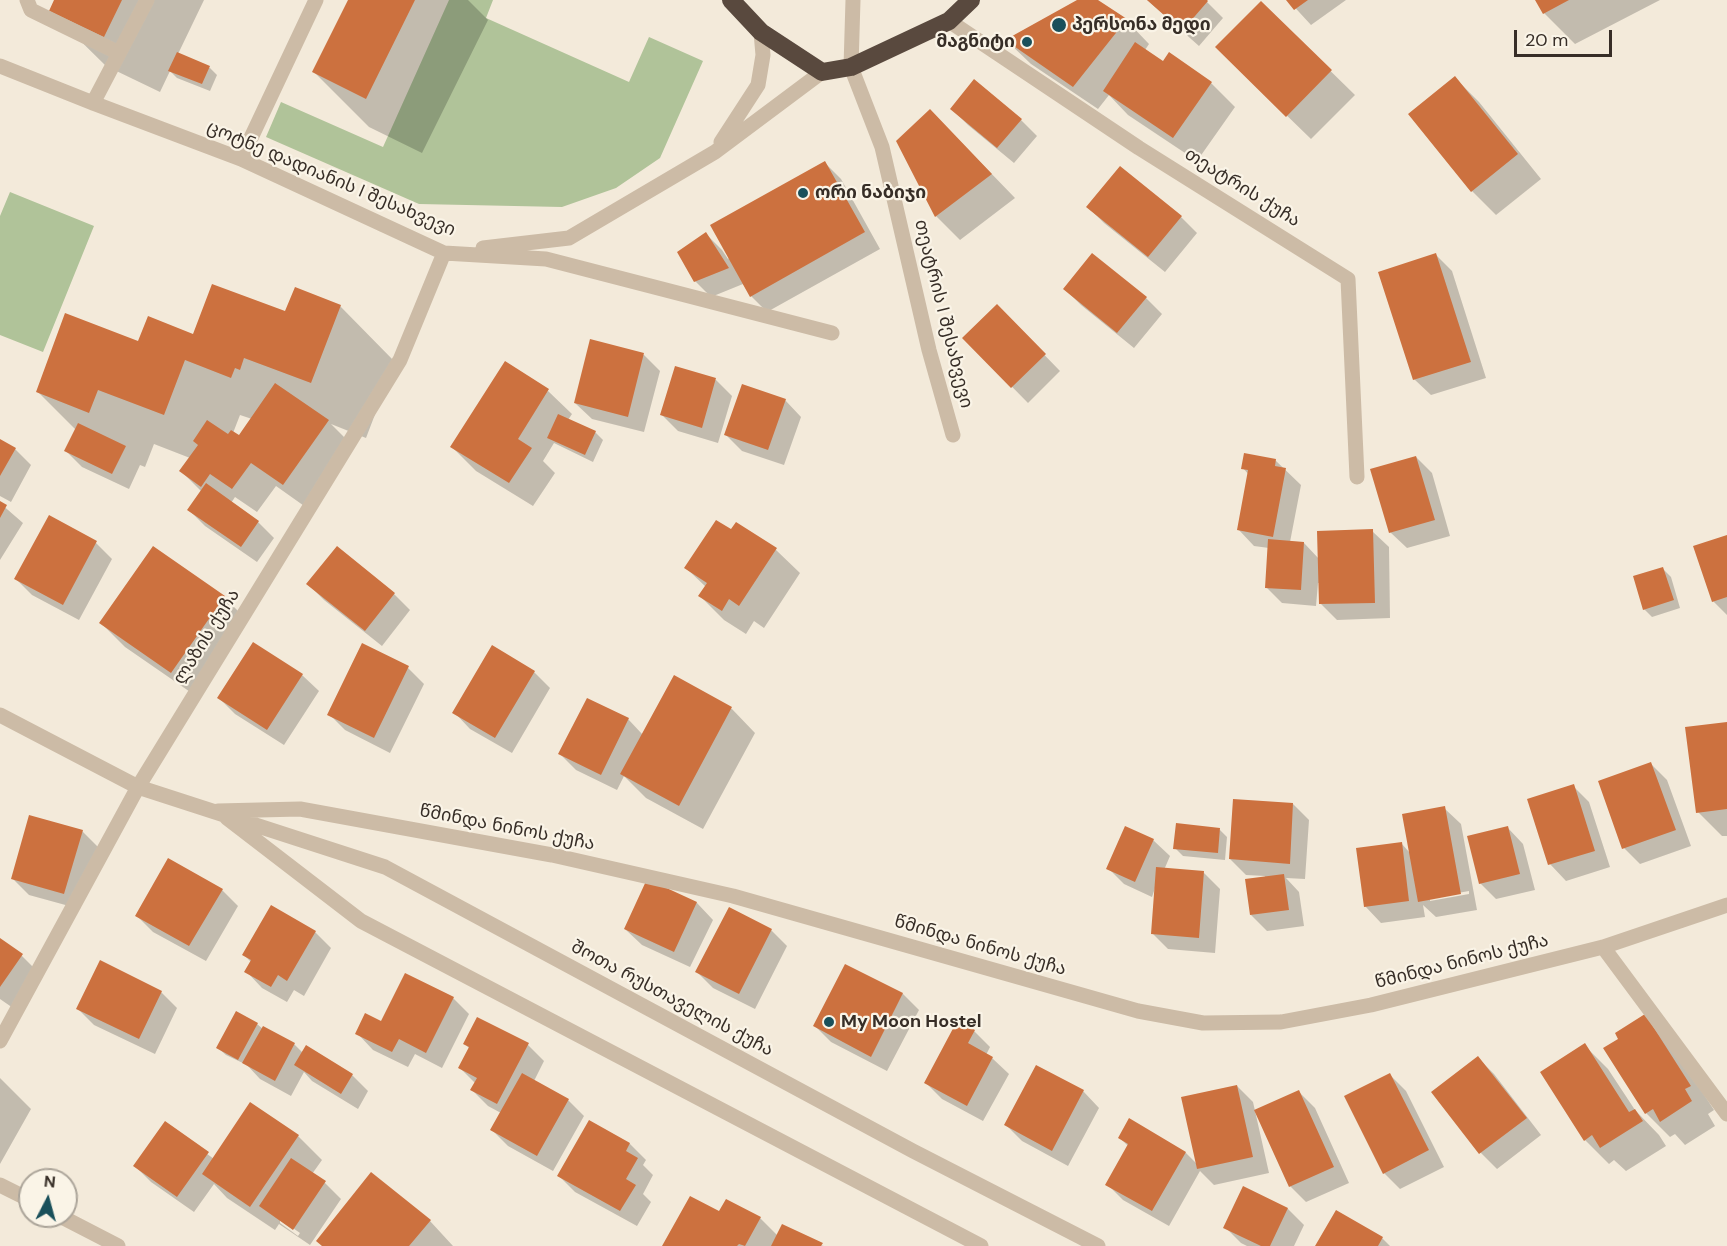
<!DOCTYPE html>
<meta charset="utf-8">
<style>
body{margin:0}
#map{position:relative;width:1727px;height:1246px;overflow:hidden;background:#f3eada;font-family:"DM Sans",sans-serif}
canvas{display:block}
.north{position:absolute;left:18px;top:1168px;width:60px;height:60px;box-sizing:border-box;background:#faf4e7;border:2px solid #aca59a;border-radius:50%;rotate:6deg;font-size:16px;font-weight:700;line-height:24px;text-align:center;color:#372e27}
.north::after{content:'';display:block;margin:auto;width:21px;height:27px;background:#1a505b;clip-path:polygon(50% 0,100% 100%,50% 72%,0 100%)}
.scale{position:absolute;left:1514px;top:30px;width:98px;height:27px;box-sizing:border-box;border:3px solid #372e27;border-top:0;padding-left:8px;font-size:18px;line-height:21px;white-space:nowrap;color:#372e27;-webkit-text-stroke:4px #faf4e7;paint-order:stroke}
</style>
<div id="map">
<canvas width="1727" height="1246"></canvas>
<div class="north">N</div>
<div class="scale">20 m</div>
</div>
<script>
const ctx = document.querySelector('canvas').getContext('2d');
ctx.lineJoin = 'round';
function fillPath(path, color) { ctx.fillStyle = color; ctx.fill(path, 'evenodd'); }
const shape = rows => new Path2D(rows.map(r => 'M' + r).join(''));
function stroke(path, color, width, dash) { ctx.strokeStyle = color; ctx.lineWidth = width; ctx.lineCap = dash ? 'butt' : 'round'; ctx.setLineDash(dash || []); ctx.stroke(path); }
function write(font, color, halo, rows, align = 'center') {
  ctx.font = font + ' "DM Sans","Noto Sans Georgian",sans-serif'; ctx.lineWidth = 4.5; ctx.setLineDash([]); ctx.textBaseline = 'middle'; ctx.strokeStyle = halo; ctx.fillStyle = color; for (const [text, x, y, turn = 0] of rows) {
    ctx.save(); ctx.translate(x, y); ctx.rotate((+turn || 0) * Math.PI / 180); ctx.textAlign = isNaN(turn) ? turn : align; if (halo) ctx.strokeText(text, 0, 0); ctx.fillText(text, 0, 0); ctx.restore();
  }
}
const green = shape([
 [449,0,493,0,486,18,629,82,649,37,703,61,660,158,616,188,562,207,419,204,266,137,281,102,383,147],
 [10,192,94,226,43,352,0,335,0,216]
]);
const shadow = shape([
 [56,0,204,0,178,54,210,68,217,75,210,91,177,78,170,71,160,92,106,66,50,11],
 [349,0,468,0,488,20,422,153,369,127,314,72],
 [1080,0,1095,0,1126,20,1149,44,1145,50,1163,63,1211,83,1235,107,1197,161,1128,115,1109,95,1098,109,1031,64,1007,41],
 [1147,0,1205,0,1223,18,1199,46],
 [1288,0,1346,0,1311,25],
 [1537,0,1660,0,1575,44,1544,13],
 [1261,3,1355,95,1311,139,1241,71],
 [1455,78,1479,102,1541,179,1496,215,1472,191],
 [952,109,1021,120,1037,136,1014,163,968,125],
 [954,135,1015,198,960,240,936,216],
 [825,163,841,179,880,249,767,312,751,296,743,284,711,297,695,281,706,234,722,250,728,259],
 [1088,207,1181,217,1197,233,1165,272,1104,223],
 [1436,255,1452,271,1486,378,1431,395,1414,379],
 [1065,289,1146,298,1162,314,1134,348,1081,305],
 [340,306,395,362,366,438,331,424,352,445,307,508,276,486,257,512,235,497,231,503,258,522,274,538,257,562,205,526,189,510,202,492,181,471,190,458,154,444,145,467,140,465,129,489,82,467,66,451,76,430,38,392,139,343,194,335,286,313],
 [240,415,252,419,239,437,233,433],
 [997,306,1060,371,1028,403,964,338],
 [591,341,644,355,660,371,644,432,592,419,575,403],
 [676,368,716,380,732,396,718,443,678,431,662,415],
 [548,391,572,414,568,420,595,432,603,440,593,462,554,443,543,461,555,473,533,506,476,471,452,447],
 [785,400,801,417,784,465,742,451,726,435],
 [0,441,15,449,31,465,11,502,0,496],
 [1416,457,1432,473,1450,536,1407,548,1390,532],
 [1275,460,1301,485,1290,542,1304,543,1320,560,1372,531,1389,547,1390,618,1337,620,1321,604,1320,583,1318,583,1316,606,1282,603,1266,587,1269,548,1254,546,1238,529,1249,475,1243,468],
 [0,503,23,523,0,560],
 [50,517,96,543,112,559,79,620,32,595,16,579],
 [732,531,776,550,800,573,764,628,754,621,746,634,724,620,700,596,706,587,686,568],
 [1727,536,1727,615,1713,601],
 [154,548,224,597,248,621,196,696,125,647,101,623],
 [337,548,394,594,410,610,382,646,324,600,308,584],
 [1663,569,1671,577,1680,608,1652,617,1644,609],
 [253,644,302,675,319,691,284,745,235,714,219,698],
 [493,647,534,672,550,688,512,753,470,729,454,712],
 [408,668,424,684,390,753,345,730,329,714],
 [674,677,732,709,755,733,703,829,646,798,624,776,617,790,576,770,560,754,628,719,643,735],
 [1727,723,1727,836,1722,836,1698,812],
 [1651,764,1667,780,1691,846,1640,864,1624,848],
 [1573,786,1589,802,1610,867,1566,881,1550,864],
 [1293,804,1309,820,1305,879,1286,878,1299,892,1304,926,1267,931,1251,915,1265,876,1246,875,1230,859],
 [1444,808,1461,824,1477,910,1436,917,1423,905,1425,917,1381,923,1365,906,1401,843,1410,853],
 [1469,891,1469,894,1430,901,1430,898],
 [1507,827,1523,844,1535,890,1496,899,1480,883],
 [1220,830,1227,837,1225,860,1183,856,1175,848],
 [82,831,98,847,80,909,29,895,13,879],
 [1153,840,1170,856,1164,870,1204,873,1220,889,1215,953,1168,949,1152,933,1155,888,1152,897,1124,884,1108,868],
 [648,881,697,903,713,920,690,967,642,945,625,929],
 [222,890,238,906,206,961,153,932,137,916],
 [771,930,787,946,755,1009,713,988,697,972],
 [315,932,331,948,304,996,294,990,287,1002,262,988,246,971,252,963,244,955],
 [0,940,22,956,38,972,13,1008,0,999],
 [846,966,903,994,919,1010,887,1071,831,1042,815,1026],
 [161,992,177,1008,155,1054,94,1025,78,1009],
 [453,998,469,1014,442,1068,415,1054,408,1067,373,1050,357,1033],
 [237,1013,257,1024,263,1029,294,1044,303,1053,307,1047,352,1075,368,1091,358,1109,312,1081,304,1072,291,1096,260,1079,247,1065,226,1055,218,1048],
 [1645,1016,1669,1040,1714,1110,1708,1114,1715,1126,1685,1145,1675,1134,1670,1137,1646,1113,1620,1040],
 [974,1031,990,1047,986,1055,992,1058,1009,1074,983,1121,942,1099,926,1083],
 [465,1044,528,1045,544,1061,534,1081,568,1100,584,1116,553,1171,508,1146,492,1130,501,1113,488,1106,472,1090,476,1084,460,1068,470,1049],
 [1584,1045,1608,1069,1635,1110,1659,1135,1666,1146,1626,1171,1614,1160,1609,1164,1585,1140],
 [1478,1058,1494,1074,1541,1135,1497,1169,1481,1153,1433,1092],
 [1390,1075,1406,1091,1444,1167,1400,1189,1384,1173],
 [0,1078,31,1109,0,1164],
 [1237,1086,1253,1102,1269,1173,1214,1185,1200,1171,1169,1226,1123,1200,1107,1184,1128,1146,1120,1138,1186,1153,1197,1164],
 [1083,1091,1099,1108,1068,1166,1022,1141,1006,1125],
 [1299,1092,1315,1108,1349,1183,1306,1202,1290,1186],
 [590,1122,630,1144,646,1160,643,1165,653,1175,643,1194,651,1202,637,1226,575,1192,559,1176],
 [165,1123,214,1159,298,1136,322,1160,312,1174,325,1183,341,1199,310,1245,279,1224,275,1230,227,1198,214,1184,194,1212,151,1182,135,1166],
 [280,1219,300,1233,298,1236,280,1223],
 [1244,1188,1288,1209,1304,1225,1294,1246,1247,1246,1241,1243,1225,1227],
 [719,1213,760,1218,778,1236,824,1246,664,1246],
 [430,1221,453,1246,323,1246],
 [1382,1238,1390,1246,1317,1246]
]);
const building = shape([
 [54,0,122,0,104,37,49,11],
 [348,0,415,0,366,99,312,72],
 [1077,0,1098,0,1127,19,1073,87,1005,40],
 [1147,0,1207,0,1208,1,1182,31],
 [1286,0,1308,0,1294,10],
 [1535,0,1569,0,1543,14],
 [1261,1,1332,70,1286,117,1215,47],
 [1135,42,1163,61,1169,52,1212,82,1173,138,1103,91],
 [177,52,210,66,202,84,168,71],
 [1455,76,1518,154,1471,192,1408,114],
 [974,79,1022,119,997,148,950,109],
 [930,109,992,174,935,217,896,141],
 [825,161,865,232,750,297,710,225],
 [1120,166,1182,216,1148,257,1086,207],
 [706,232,729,268,694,282,677,252],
 [1092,253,1147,297,1117,333,1063,289],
 [1436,253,1471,362,1413,380,1378,272],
 [212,284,285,311,295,287,341,305,311,383,244,358,240,370,235,368,231,378,185,360,164,415,98,390,89,413,36,392,65,313,138,341,148,316,193,334],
 [997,304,1046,354,1011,388,962,338],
 [590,339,644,353,628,417,574,403],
 [505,361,549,389,518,439,532,448,509,483,450,447],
 [675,366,716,378,702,428,660,415],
 [275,383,329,420,283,485,251,463,232,489,210,474,201,487,179,471,198,445,193,441,207,420,228,434,231,430,239,435],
 [742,384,786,399,768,450,724,435],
 [558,414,596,431,585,455,547,438],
 [78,423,126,446,112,474,64,451],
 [0,439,16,448,0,476],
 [1244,453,1276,459,1275,466,1286,468,1273,537,1237,530,1248,470,1241,469],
 [1416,456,1435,520,1389,533,1370,469],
 [206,483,259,521,241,547,187,510],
 [0,501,7,505,0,518],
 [49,515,97,541,63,605,14,579],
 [716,520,731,529,736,522,777,548,739,606,729,599,722,611,698,596,707,583,684,568],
 [1373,529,1375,603,1319,604,1317,531],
 [1727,535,1727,597,1712,602,1693,546],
 [1268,539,1304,542,1301,590,1265,588],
 [153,546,225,596,171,673,99,623],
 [337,546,395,593,365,631,306,584],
 [1663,567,1674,600,1643,610,1633,576],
 [253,642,303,674,267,730,217,698],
 [362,643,409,666,374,738,327,715],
 [492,645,535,671,495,738,452,713],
 [674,675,732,707,679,806,620,774],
 [587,698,629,718,601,775,558,754],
 [1727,722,1727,809,1696,813,1685,727],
 [1651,762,1676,830,1622,849,1598,781],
 [1574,784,1595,851,1548,865,1527,799],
 [1233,799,1293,803,1290,864,1229,859],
 [1445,806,1461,894,1418,902,1402,814],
 [29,815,83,830,64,894,11,879],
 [1176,823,1220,828,1218,853,1173,849],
 [1125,826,1154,839,1135,882,1106,869],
 [1508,826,1520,874,1479,884,1467,836],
 [1402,842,1409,901,1364,907,1356,848],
 [168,858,223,889,189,946,135,916],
 [1156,867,1204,871,1199,938,1151,934],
 [1284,874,1289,910,1250,915,1245,879],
 [647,879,697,902,674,952,624,929],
 [271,905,316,931,287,981,278,975,271,987,244,972,251,960,242,955],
 [729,907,772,929,739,994,695,972],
 [0,938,23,954,0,987],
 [100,960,162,991,139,1039,76,1009],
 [845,964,903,993,871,1057,813,1026],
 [405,973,454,997,426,1053,399,1039,392,1052,355,1034,365,1013,381,1021],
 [236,1011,258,1023,238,1060,216,1048],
 [1645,1014,1691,1086,1685,1089,1692,1101,1660,1122,1653,1109,1645,1114,1603,1048,1618,1039,1615,1033],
 [477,1017,529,1043,497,1104,470,1090,477,1078,458,1068,469,1047,463,1044],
 [957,1021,975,1030,968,1043,993,1057,967,1106,924,1083],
 [263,1026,295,1043,275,1081,242,1063],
 [1585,1043,1629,1112,1635,1109,1643,1121,1600,1148,1592,1135,1584,1141,1540,1072],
 [306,1045,353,1074,341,1094,294,1065],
 [1478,1056,1527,1118,1479,1154,1431,1092],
 [1036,1065,1084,1090,1052,1151,1004,1125],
 [522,1073,569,1099,537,1156,490,1130],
 [1390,1073,1429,1150,1383,1174,1344,1096],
 [1237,1085,1253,1157,1197,1169,1181,1097],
 [1299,1090,1334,1167,1289,1187,1254,1110],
 [250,1102,299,1135,250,1207,202,1174],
 [1129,1118,1186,1152,1152,1211,1105,1185,1128,1144,1118,1138],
 [589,1120,630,1143,626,1151,638,1158,626,1179,636,1185,620,1211,557,1176],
 [165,1121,209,1152,177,1197,133,1166],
 [291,1158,326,1181,293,1230,259,1206],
 [371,1172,431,1220,409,1246,322,1246,316,1241],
 [1243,1186,1288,1208,1270,1246,1261,1246,1223,1228],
 [690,1196,719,1211,726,1199,761,1217,745,1246,739,1244,737,1246,662,1246],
 [1336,1210,1383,1237,1378,1246,1315,1246],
 [782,1224,823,1243,821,1246,771,1246]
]);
const minor = shape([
 [27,0,31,10,119,53],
 [853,0,851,67,882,147,929,350,953,435],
 [949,21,1139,148,1348,279,1357,477],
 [0,66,93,103,241,159,444,253,546,259,832,333],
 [93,103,147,0],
 [721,142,758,85,763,55,761,32],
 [241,159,316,0],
 [483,248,569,238,715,152,822,72],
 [0,715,138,787,385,867,913,1151,1098,1246],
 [218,811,300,809,552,855,733,896,1138,1011,1203,1023,1281,1022,1371,1005,1603,947,1727,905],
 [227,818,361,921,981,1246],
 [1603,947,1727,1114],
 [0,1041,138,787,400,360,444,253],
 [0,1185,30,1200],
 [60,1216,118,1246]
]);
const highway = shape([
 [731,0,761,32,822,72,851,67,949,21,971,0]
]);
const markers = [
 [1059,25,8,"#1a505b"],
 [1027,42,6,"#1a505b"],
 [803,193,6,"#1a505b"],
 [829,1022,6,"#1a505b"]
];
const poiNames = [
 ["პერსონა მედი",1072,25],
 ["მაგნიტი",1015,42,"right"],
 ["ორი ნაბიჯი",815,193],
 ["My Moon Hostel",841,1022]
];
const streetNames = [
 ["ცოტნე დადიანის I შესახვევი",331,179,23],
 ["თეატრის ქუჩა",1242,188,32],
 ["თეატრის I შესახვევი",943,314,76],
 ["ლაზის ქუჩა",207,637,-58],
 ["წმინდა ნინოს ქუჩა",507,828,11],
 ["წმინდა ნინოს ქუჩა",980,946,16],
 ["წმინდა ნინოს ქუჩა",1462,962,-14],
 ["შოთა რუსთაველის ქუჩა",672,999,28]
];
fillPath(green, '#b0c399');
fillPath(shadow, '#0003');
fillPath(building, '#cc713f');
stroke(minor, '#ccbba6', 15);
stroke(highway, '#59493e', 18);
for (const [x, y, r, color] of markers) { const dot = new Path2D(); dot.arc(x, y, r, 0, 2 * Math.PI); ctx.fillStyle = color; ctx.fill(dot); stroke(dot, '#faf4e7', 2); }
write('bold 18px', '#372e27', '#faf4e7', poiNames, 'left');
write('18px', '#372e27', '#faf4e7', streetNames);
</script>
